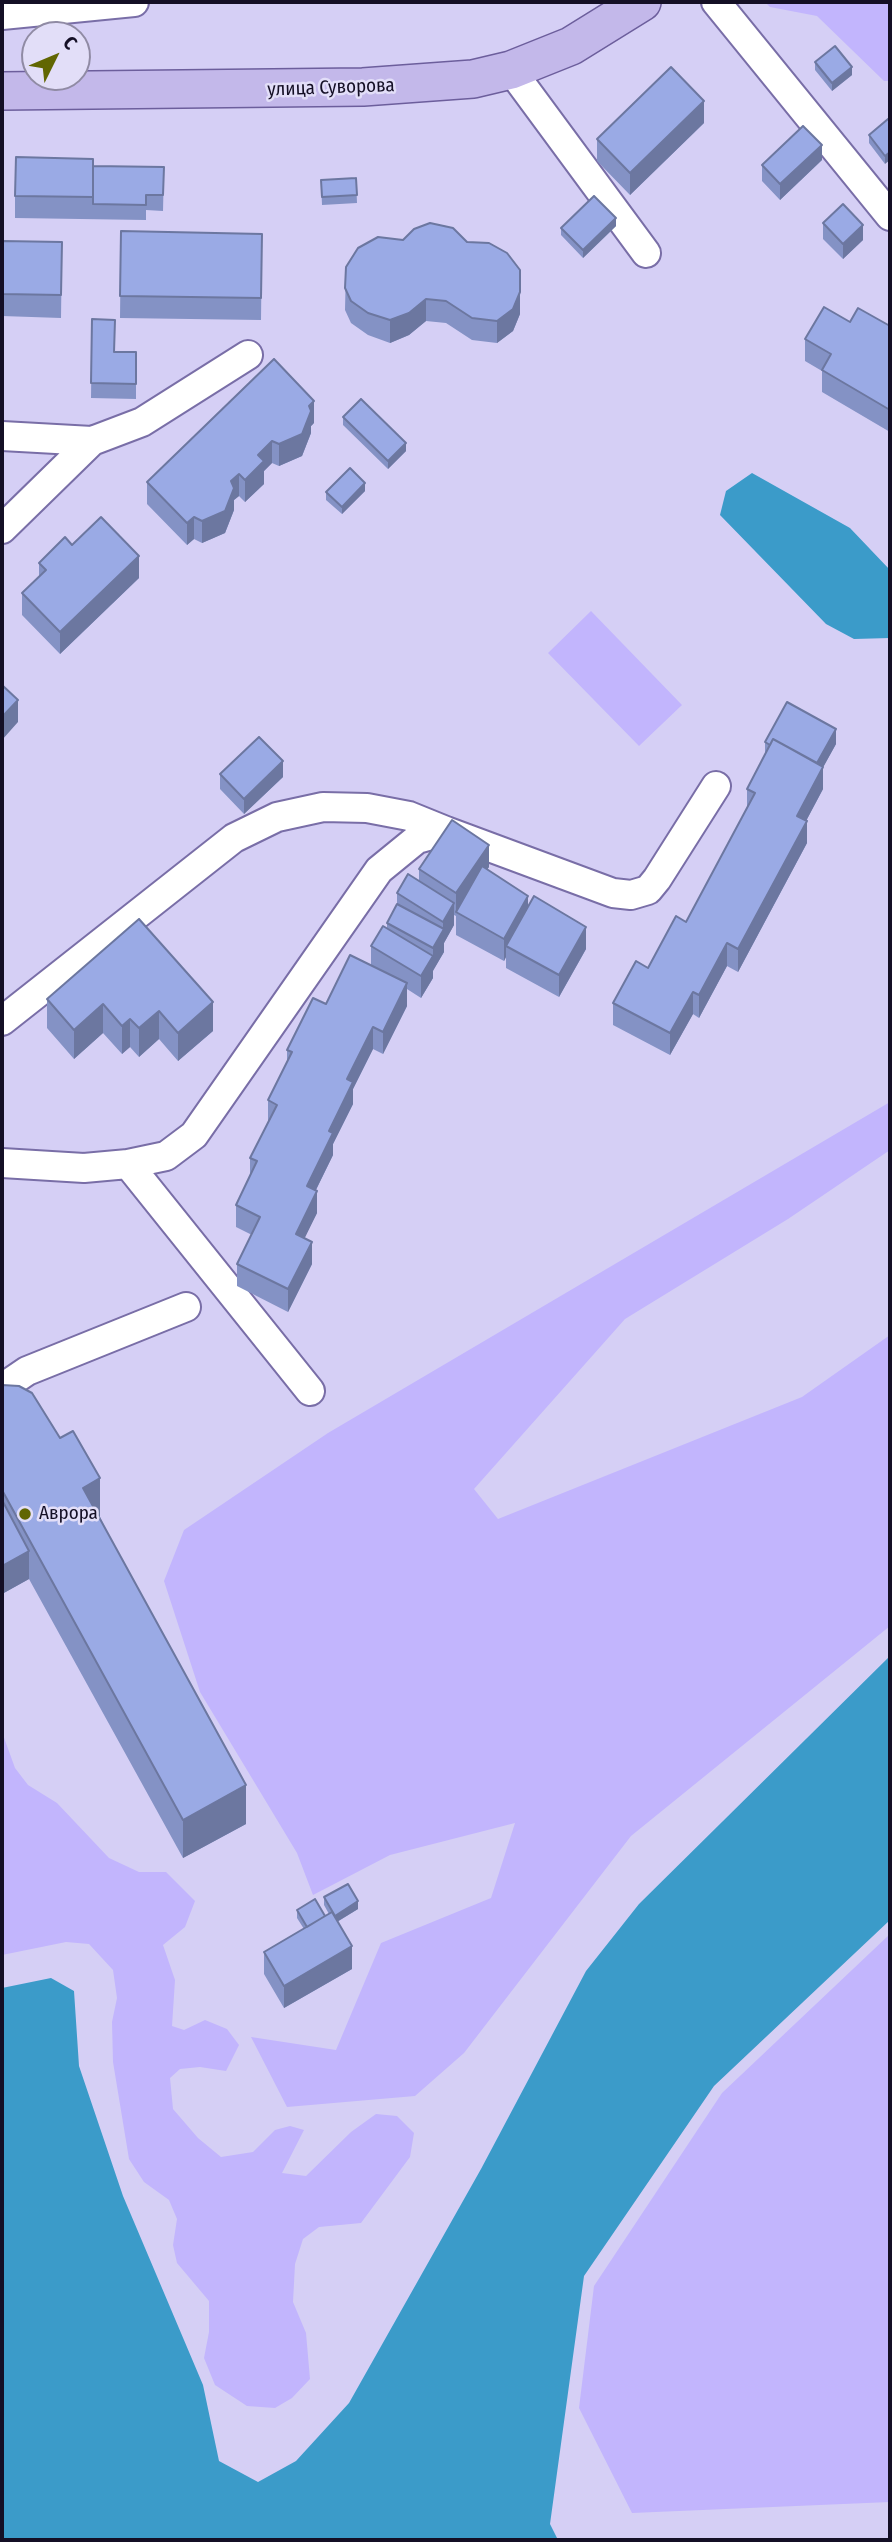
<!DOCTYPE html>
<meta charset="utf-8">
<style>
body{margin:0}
#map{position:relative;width:892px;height:2542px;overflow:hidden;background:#d5cff5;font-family:"Fira Sans Condensed",sans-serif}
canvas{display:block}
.frame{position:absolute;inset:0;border:4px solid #140f25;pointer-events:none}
.north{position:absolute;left:21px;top:21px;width:70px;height:70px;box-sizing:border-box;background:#e2def8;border:2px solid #908ba4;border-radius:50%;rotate:47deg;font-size:19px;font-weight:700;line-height:28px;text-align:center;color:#140f25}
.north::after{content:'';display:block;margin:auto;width:24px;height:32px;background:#616602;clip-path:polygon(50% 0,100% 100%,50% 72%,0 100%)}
</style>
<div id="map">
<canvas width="892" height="2542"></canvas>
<div class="frame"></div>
<div class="north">С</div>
</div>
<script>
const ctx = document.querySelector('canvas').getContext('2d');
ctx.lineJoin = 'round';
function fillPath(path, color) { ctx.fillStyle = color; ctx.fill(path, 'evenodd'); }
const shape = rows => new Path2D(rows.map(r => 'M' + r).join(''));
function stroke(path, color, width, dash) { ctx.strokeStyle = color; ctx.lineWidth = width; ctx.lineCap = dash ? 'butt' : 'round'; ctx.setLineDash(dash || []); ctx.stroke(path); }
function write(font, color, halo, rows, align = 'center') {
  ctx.font = font + ' "Fira Sans Condensed",sans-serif'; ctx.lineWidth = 5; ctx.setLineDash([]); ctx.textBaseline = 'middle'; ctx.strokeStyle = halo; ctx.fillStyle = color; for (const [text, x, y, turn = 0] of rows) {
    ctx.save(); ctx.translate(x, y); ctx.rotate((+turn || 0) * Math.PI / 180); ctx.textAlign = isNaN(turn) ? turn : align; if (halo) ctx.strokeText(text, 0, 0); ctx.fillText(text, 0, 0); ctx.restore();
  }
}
const green = shape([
 [765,2,890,2,890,81,884,81,817,16,770,7],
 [591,611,682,705,639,746,548,653],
 [890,1102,890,1150,788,1219,625,1319,474,1489,498,1519,802,1397,890,1335,890,1626,631,1836,464,2053,415,2096,287,2107,251,2037,336,2050,381,1943,491,1898,515,1823,390,1855,313,1895,297,1853,200,1692,164,1581,184,1530,328,1433],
 [2,1732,15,1768,28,1785,57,1803,109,1858,139,1872,166,1872,195,1901,185,1927,163,1945,175,1980,172,2026,184,2030,205,2020,227,2029,239,2045,226,2071,200,2067,180,2069,170,2078,173,2109,198,2138,221,2157,253,2152,275,2130,290,2126,304,2130,282,2173,306,2176,351,2132,376,2114,397,2116,414,2133,410,2157,361,2223,319,2227,303,2239,295,2264,293,2302,306,2333,310,2379,292,2398,275,2408,247,2406,215,2385,204,2358,209,2332,209,2301,177,2263,173,2245,177,2219,169,2200,144,2182,129,2159,113,2062,112,2022,117,1998,113,1970,89,1944,66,1942,2,1955],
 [890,1934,890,2502,632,2513,579,2408,594,2286,722,2093]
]);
const water = shape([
 [752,473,850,528,890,570,890,638,854,639,826,624,720,515,726,491],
 [890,1656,890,1920,714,2086,584,2276,550,2524,558,2540,2,2540,2,1988,51,1978,74,1991,79,2066,123,2196,203,2385,219,2461,258,2482,296,2461,349,2403,481,2169,586,1971,639,1904]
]);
const minor = shape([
 [716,2,890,216],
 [2,15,134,2],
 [511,70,646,253],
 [2,436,92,441],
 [2,529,92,441,142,422,248,355],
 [2,1021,234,838,277,817,323,807,367,808,409,816,446,831],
 [2,1163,84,1168,128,1164,166,1156,194,1135,379,870,417,839,446,831,613,893,631,895,648,890,657,879,716,786],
 [128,1164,310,1391],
 [2,1388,27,1371,186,1307]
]);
const major = shape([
 [2,91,363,87,473,79,511,70,571,46,642,2]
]);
const wall = shape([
 [815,62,852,75,832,91,815,70],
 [888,119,885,164,869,143,869,135],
 [704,123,630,195,597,161,597,139],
 [822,160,780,200,762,181,762,165],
 [93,166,164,167,163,211,146,210,146,220,15,218,15,196],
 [356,178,357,203,322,205,321,180],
 [823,223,863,240,843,259,823,239],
 [616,226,583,258,561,235,561,228],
 [121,231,262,234,261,320,120,318],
 [2,241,62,242,61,318,2,316],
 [346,267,520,314,513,331,497,343,472,340,446,323,426,321,409,335,390,343,368,335,351,323,345,310],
 [92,319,114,352,136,352,136,399,91,398],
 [850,322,890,326,890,432,822,392,822,371,805,361,805,339],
 [343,417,406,451,388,469,343,425],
 [314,423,311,426,311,433,302,456,279,466,272,463,264,471,264,484,245,502,239,496,234,500,234,510,225,533,202,543,194,539,187,545,147,504,147,482],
 [365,491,342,514,326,500,326,492],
 [72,545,139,578,60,654,22,615,22,593,39,577,39,563],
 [765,742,836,744,823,767,823,789,806,821,807,843,738,972,727,966,699,1018,693,1014,670,1055,613,1025,613,1003,648,968,686,922,747,808,747,789,765,754],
 [220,774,283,777,244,814,220,789],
 [489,867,487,869,528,907,586,949,559,997,506,968,506,957,504,961,456,935,456,915,456,916,454,915,454,925,444,943,444,952,433,970,433,978,421,998,407,989,407,1006,383,1054,373,1049,353,1089,353,1104,333,1144,333,1155,316,1190,317,1213,304,1238,312,1264,288,1312,237,1286,237,1264,252,1235,236,1227,236,1205,250,1175,250,1158,268,1122,268,1100,287,1061,287,1050,326,1004,371,965,371,946,387,928,387,923,397,905,397,893,419,881,419,869],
 [139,919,213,1031,178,1061,159,1039,139,1057,130,1047,122,1054,103,1033,74,1059,47,1028,47,999],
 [2,1385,100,1517,246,1824,183,1858,29,1579,2,1594],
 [324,1897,358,1909,337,1922,352,1969,284,2008,264,1974,264,1952,304,1929,297,1918,297,1910,325,1916,329,1914,324,1905]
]);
const shadedWall = shape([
 [852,67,852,75,832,91,832,83],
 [704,101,704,123,630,195,630,173],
 [822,145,822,160,780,200,780,184],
 [890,152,890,160,885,164,885,156],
 [616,218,616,226,583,258,583,250],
 [863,225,863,240,843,259,843,244],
 [520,270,520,314,513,331,497,343,497,321],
 [426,299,426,321,409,335,390,343,390,320],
 [314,401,314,423,311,426,311,433,302,456,279,466,279,444],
 [272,441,272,463,264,471,264,484,245,502,245,480,258,455],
 [406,443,406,451,388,469,388,461],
 [239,474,239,496,234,500,234,510,225,533,202,543,202,521,231,481],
 [365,483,365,491,342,514,342,507],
 [194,517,194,539,187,545,187,523],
 [139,556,139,578,60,654,60,632],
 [18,700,18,722,2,740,2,717],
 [836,729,836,744,814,784,814,769],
 [283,761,283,777,244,814,244,799],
 [823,767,823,789,797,838,797,816],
 [807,821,807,843,738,972,738,949],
 [489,845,489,867,458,913,456,912,456,916,456,893],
 [528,896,528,918,506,946,506,957,504,961,504,939],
 [454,903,454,925,444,943,444,952,433,971,433,948,443,930,443,922],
 [586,927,586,949,559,997,559,975],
 [727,943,727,966,699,1018,699,995],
 [433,956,433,978,421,998,421,976],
 [407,983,407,1006,383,1054,383,1032],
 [693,992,693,1014,670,1055,670,1033],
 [213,1002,213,1031,178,1061,178,1033],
 [103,1004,103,1033,74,1059,74,1030],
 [159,1011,159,1039,139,1057,139,1028],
 [130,1019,130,1047,122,1054,122,1026],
 [373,1027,373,1049,353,1089,353,1104,333,1144,333,1155,307,1208,307,1186,329,1131,347,1079],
 [317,1191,317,1213,296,1256,296,1234],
 [312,1242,312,1264,288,1312,288,1289],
 [100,1478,100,1517,83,1526,83,1488],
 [29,1551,29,1579,2,1594,2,1566],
 [246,1785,246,1824,183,1858,183,1820],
 [358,1901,358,1909,335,1923,335,1916],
 [352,1946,352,1969,284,2008,284,1986]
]);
const building = shape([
 [835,46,852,67,832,83,815,62,835,46],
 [671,67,704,101,630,173,597,139,671,67],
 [888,119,890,122,890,152,885,156,869,135,888,119],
 [803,126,822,145,780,184,762,165,803,126],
 [16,157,93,159,93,197,15,196,16,157],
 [93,166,164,167,163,195,146,195,146,205,93,204,93,166],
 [356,178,357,195,322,197,321,180,356,178],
 [594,196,616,218,583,250,561,228,594,196],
 [843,204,863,225,843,244,823,223,843,204],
 [430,223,453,228,467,242,489,243,507,253,520,270,520,292,513,309,497,321,472,318,446,301,426,299,409,313,390,320,368,313,351,301,345,288,346,267,358,248,378,237,403,240,414,229,430,223],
 [121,231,262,234,261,298,120,296,121,231],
 [2,241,62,242,61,295,2,294,2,241],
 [824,307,850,322,858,308,890,326,890,410,822,370,831,354,805,339,824,307],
 [92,319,115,320,114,352,136,352,136,384,91,383,92,319],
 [274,359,314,401,309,406,311,411,302,434,279,444,272,441,258,455,264,461,245,480,239,474,231,481,234,488,225,511,202,521,194,517,187,523,147,482,274,359],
 [361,399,406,443,388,461,343,417,361,399],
 [350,468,365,483,342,507,326,492,350,468],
 [101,517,139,556,60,632,22,593,46,570,39,563,65,537,72,545,101,517],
 [2,685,18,700,2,717,2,685],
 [787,702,836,729,817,763,773,739,770,745,765,742,787,702],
 [259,737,283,761,244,799,220,774,259,737],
 [773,739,823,767,797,816,807,821,738,949,727,943,699,995,693,992,670,1033,613,1003,636,961,648,968,676,916,686,922,755,793,747,789,773,739],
 [452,820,489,845,456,893,419,869,452,820],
 [482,866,528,896,504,939,456,912,482,866],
 [408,874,454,903,443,922,397,893,408,874],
 [534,896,586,927,559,975,506,946,534,896],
 [397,904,444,929,433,948,387,923,397,904],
 [139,919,213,1002,178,1033,159,1011,139,1028,130,1019,122,1026,103,1004,74,1030,47,999,139,919],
 [383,926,433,956,421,976,371,946,383,926],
 [350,955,407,983,383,1032,373,1027,347,1079,353,1082,329,1131,333,1133,307,1186,317,1191,296,1234,312,1242,288,1289,237,1264,260,1217,236,1205,257,1161,250,1158,277,1105,268,1100,292,1052,287,1050,313,998,326,1004,350,955],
 [2,1385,19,1386,32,1393,60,1438,73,1431,100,1478,83,1488,246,1785,183,1820,2,1490,2,1385],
 [2,1500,29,1551,2,1566,2,1500],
 [348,1884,358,1901,335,1916,324,1897,348,1884],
 [315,1899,325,1916,307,1927,297,1910,315,1899],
 [332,1912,352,1946,284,1986,264,1952,332,1912]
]);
const markers = [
 [25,1514,7,"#616602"]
];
const streetNames = [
 ["улица Суворова",331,88,-2]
];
const poiNames = [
 ["Аврора",39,1514]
];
fillPath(green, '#c2b5fd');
fillPath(water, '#3b9bc9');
stroke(minor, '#796ea7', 32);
stroke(major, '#6c5e9c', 40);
stroke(minor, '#fff', 28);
stroke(major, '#c3b8ea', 37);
fillPath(wall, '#8492c5');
fillPath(shadedWall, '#6c77a0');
fillPath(building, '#9aaae5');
stroke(building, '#6c77a0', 2);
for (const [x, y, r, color] of markers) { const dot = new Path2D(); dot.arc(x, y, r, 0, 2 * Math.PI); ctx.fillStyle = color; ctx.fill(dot); stroke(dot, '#e2def8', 2.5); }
write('19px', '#140f25', '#e2def8', streetNames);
write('19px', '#140f25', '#e2def8', poiNames, 'left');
</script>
